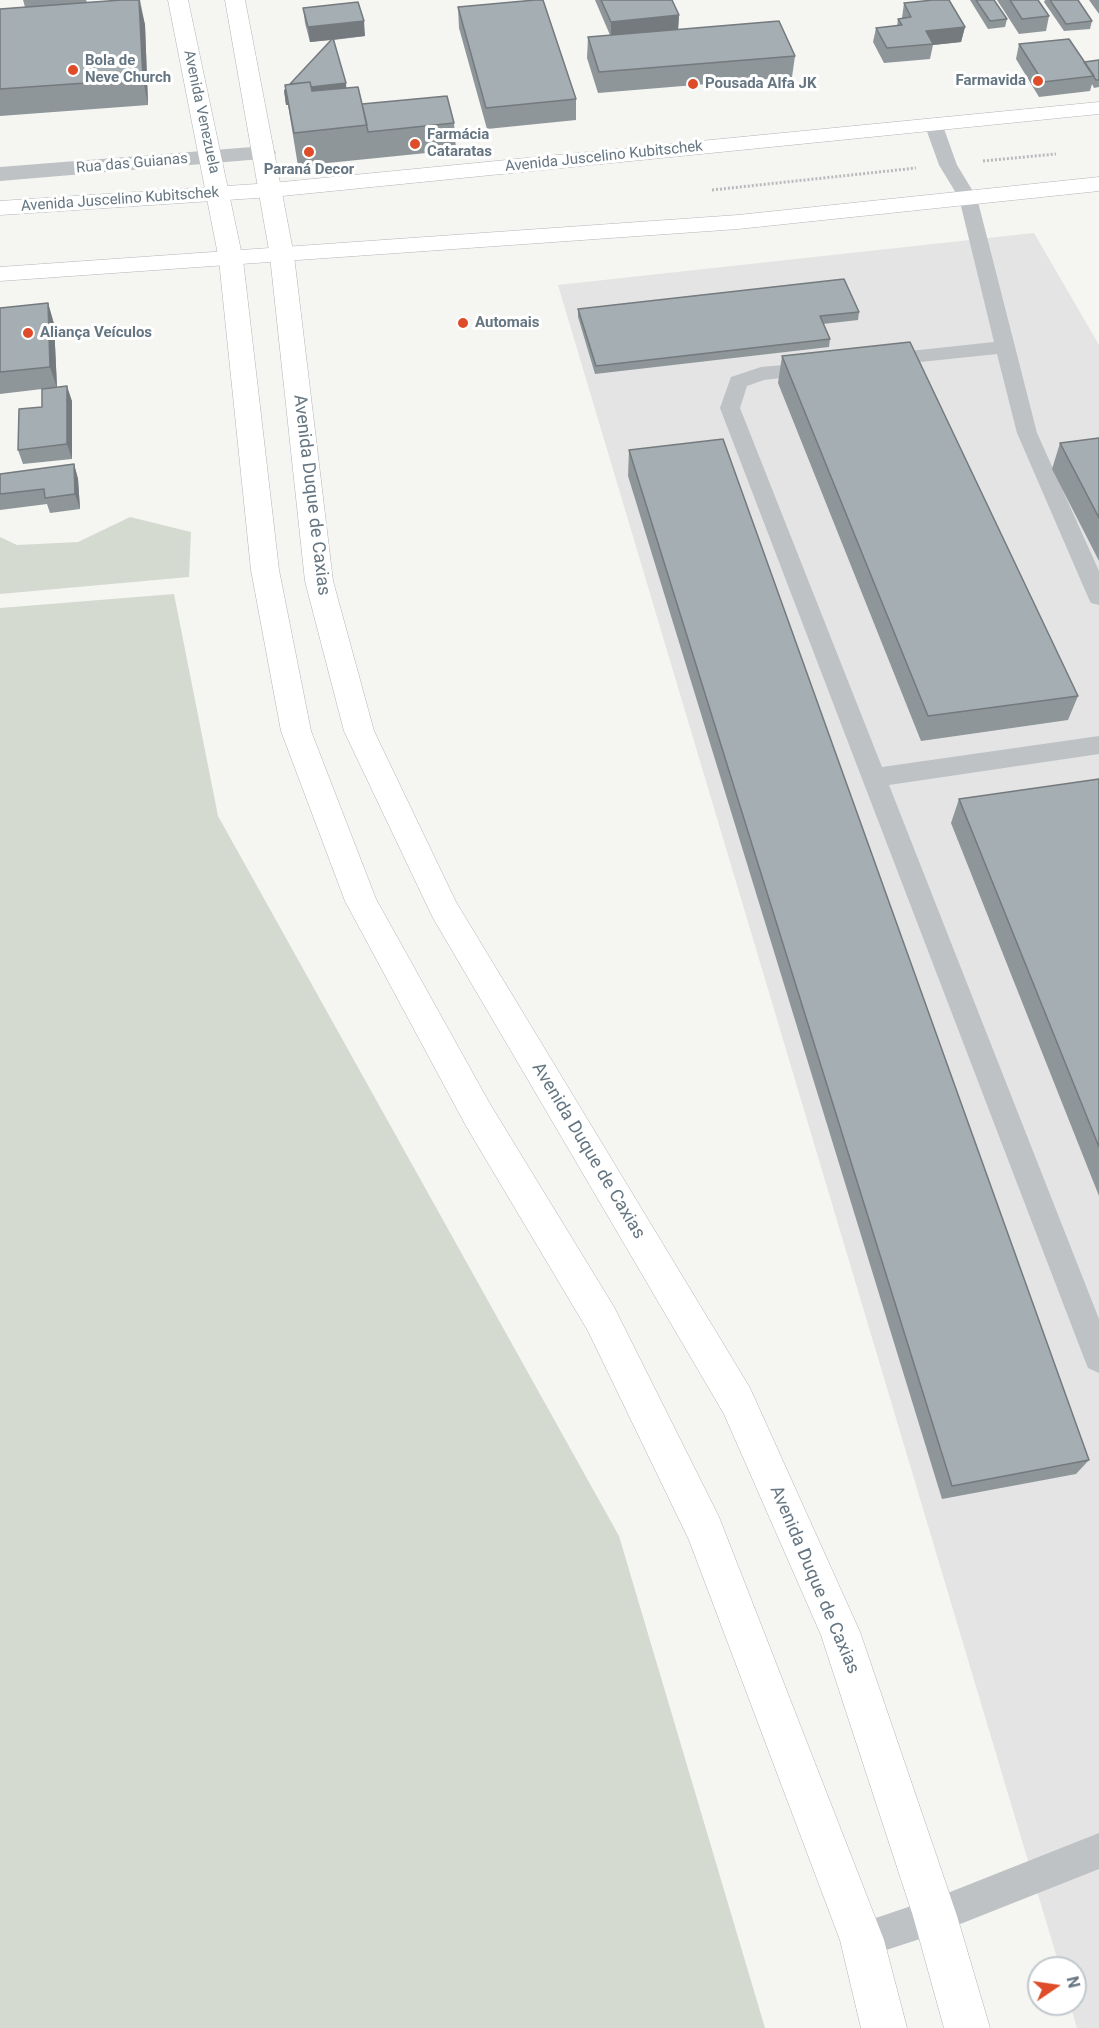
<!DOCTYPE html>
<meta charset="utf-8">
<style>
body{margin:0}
#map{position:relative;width:1099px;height:2028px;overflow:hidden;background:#f5f5f2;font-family:Roboto,sans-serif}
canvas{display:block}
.north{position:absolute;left:1027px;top:1956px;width:60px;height:60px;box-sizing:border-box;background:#fff;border:2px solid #c1c8cd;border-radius:50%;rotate:77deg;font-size:16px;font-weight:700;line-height:24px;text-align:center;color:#657682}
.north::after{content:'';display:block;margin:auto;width:21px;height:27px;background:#de4c29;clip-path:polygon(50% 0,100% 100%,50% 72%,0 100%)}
</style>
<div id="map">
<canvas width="1099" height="2028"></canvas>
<div class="north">N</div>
</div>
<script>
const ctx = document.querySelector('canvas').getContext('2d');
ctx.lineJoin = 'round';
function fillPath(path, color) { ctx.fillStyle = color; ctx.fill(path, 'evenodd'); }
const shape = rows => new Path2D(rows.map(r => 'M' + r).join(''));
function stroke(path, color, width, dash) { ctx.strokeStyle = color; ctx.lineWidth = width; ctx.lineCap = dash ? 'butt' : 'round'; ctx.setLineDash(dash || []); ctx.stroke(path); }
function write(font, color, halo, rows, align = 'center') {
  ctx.font = font + ' Roboto,sans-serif'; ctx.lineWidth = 6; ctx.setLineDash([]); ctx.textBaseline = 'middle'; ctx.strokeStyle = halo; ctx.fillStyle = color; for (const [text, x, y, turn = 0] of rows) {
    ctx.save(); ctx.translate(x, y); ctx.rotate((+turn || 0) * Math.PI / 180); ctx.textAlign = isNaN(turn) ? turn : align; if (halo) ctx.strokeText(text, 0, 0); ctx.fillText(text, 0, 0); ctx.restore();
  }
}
const built = shape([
 [1034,233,1099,345,1099,2028,1077,2028,1070,2004,1075,2004,1075,1968,1060,1968,558,285]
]);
const green = shape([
 [130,517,191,532,189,577,0,594,0,537,17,545,78,542],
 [174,594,218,816,619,1536,765,2028,0,2028,0,608]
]);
const path = shape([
 [983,161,1056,154],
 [712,190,916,168]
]);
const lane = shape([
 [934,121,943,126,957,165,977,198,1037,433,1099,571,1099,605,1091,603,1088,597,1017,433,997,354,882,366,875,365,872,360,875,355,882,354,994,342,959,198,939,165,925,126,934,121],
 [817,362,824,363,827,368,824,373,764,380,747,386,740,408,882,767,1099,736,1099,754,889,785,1099,1319,1099,1373,1088,1368,1084,1358,720,408,731,377,761,367,817,362],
 [1099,1833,1099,1869,935,1934,862,1958,849,1953,844,1940,849,1927,935,1898,1099,1833]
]);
const street = shape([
 [265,146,273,148,276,153,273,158,0,181,0,167,265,146]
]);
const secondary = shape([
 [168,0,188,0,243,260,279,570,311,731,376,899,490,1104,614,1307,719,1517,884,1940,907,2028,861,2028,840,1940,689,1540,588,1331,466,1126,345,901,281,731,251,570,219,260,168,0],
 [225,0,245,0,294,256,333,581,374,731,456,902,750,1388,860,1632,957,1916,990,2028,944,2028,913,1916,821,1635,724,1414,433,918,344,731,305,581,270,256,225,0]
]);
const primary = shape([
 [1099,102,1099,114,272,197,0,215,0,201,272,183,1099,102],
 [1099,177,1099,191,738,229,0,281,0,267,738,215,1099,177]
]);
const wall = shape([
 [23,0,86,0,87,2,140,0,145,25,148,105,0,116,0,9,25,7],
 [595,0,672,0,679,15,678,30,795,56,792,77,598,93,587,58,588,37,610,35],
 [970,0,994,0,1007,19,1005,27,988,29],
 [997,0,1038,0,1049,16,1046,31,1019,34],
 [1045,0,1078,0,1092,21,1090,29,1064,31,1044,2],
 [1089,0,1099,0,1099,14],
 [904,3,965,27,961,42,933,45,930,59,884,63,873,42,876,28,897,26,898,19,902,18],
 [458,7,576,99,576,120,487,129,459,28],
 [303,8,365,36,334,40,346,88,362,104,454,123,456,150,298,166,288,105,286,105,284,90,332,40,310,42,305,23],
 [1019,44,1084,62,1099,60,1099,87,1094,88,1092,84,1090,91,1039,97,1016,59],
 [48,303,54,324,57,387,72,401,72,459,23,464,18,450,42,407,42,389,0,394,0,308],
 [578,309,859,312,858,320,823,324,830,339,829,347,595,374,578,317],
 [782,356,1078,696,1068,720,921,741,778,383],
 [1099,438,1099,561,1052,469,1060,443],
 [629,450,1089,1460,1076,1474,942,1499,628,476],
 [74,464,78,479,80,509,50,513,47,504,0,510,0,474],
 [1099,779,1099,1196,951,823,959,799]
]);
const shadedWall = shape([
 [139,0,145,25,148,105,143,79],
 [679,15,678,30,611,37,611,22],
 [364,21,365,36,310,42,308,27],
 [965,27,961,42,933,45,926,31],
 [346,83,347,98,286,90],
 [284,90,286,90,288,105,286,105],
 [48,303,54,324,57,388,50,367],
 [67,386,72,401,72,459,67,444],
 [74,464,78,479,80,509,75,494]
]);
const building = shape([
 [121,0,139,0,143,79,0,89,0,9,121,0],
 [535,0,543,0,576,99,486,108,458,7,535,0],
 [601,0,672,0,679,15,611,22,601,0],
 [933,0,949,0,965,27,926,31,933,44,887,48,876,28,902,25,898,19,911,17,904,3,933,0],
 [976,0,994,0,1007,19,990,21,976,0],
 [1010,0,1038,0,1049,16,1022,19,1010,0],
 [1050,0,1078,0,1092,21,1066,24,1050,0],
 [358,2,364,21,308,27,303,8,358,2],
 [779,21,795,56,599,72,588,37,779,21],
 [333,38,346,83,311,87,310,82,290,84,333,38],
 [1069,39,1094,76,1043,82,1019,44,1069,39],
 [1099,60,1099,80,1096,80,1084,62,1099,60],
 [310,82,312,91,358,87,367,125,294,133,285,85,310,82],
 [447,96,454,123,368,132,362,104,447,96],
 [844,279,859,312,820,316,830,339,596,366,578,309,844,279],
 [48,303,50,367,0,372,0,308,48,303],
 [910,342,1078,696,928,716,782,356,910,342],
 [67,386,67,444,18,450,19,409,42,407,42,389,67,386],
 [1099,438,1099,518,1060,443,1099,438],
 [723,439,1089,1460,952,1486,629,450,723,439],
 [74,464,75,494,45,498,44,489,0,494,0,474,74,464],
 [1099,779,1099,1147,959,799,1099,779]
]);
const markers = [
 [73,70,6,"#de4c29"],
 [1038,81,6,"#de4c29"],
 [693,84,6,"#de4c29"],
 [415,144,6,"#de4c29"],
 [309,152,6,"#de4c29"],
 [463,323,6,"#de4c29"],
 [28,333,6,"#de4c29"]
];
const farPoinames = [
 ["Bola de",85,61],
 ["Neve Church",85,78],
 ["Farmavida",1026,81,"right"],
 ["Pousada Alfa JK",705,84],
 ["Farmácia",427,135],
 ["Cataratas",427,152],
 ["Paraná Decor",309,170,"center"],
 ["Automais",475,323],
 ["Aliança Veículos",40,333]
];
const farStreetnames = [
 ["Avenida Venezuela",201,112,78],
 ["Avenida Juscelino Kubitschek",604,157,-6],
 ["Rua das Guianas",132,164,-5],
 ["Avenida Juscelino Kubitschek",120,200,-4]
];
const streetNames = [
 ["Avenida Duque de Caxias",311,495,83],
 ["Avenida Duque de Caxias",588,1151,59],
 ["Avenida Duque de Caxias",814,1580,67]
];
fillPath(built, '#e3e4e3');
fillPath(green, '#d5dad1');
stroke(secondary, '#b0b6ba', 1);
stroke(primary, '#b1b6b9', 1);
stroke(path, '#b8bbbd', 3, [2, 2]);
fillPath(lane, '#bec2c5');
fillPath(street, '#bec2c5');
fillPath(secondary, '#fff');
fillPath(primary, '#fff');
fillPath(wall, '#8e969a');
fillPath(shadedWall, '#747a7d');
fillPath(building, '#a5aeb3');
stroke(building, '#747a7d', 1.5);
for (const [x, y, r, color] of markers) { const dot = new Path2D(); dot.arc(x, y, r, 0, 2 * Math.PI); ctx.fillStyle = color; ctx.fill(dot); stroke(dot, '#fff', 2); }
write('bold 15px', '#657682', '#fff', farPoinames, 'left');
write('15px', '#657682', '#fff', farStreetnames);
write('18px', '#657682', '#fff', streetNames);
</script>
